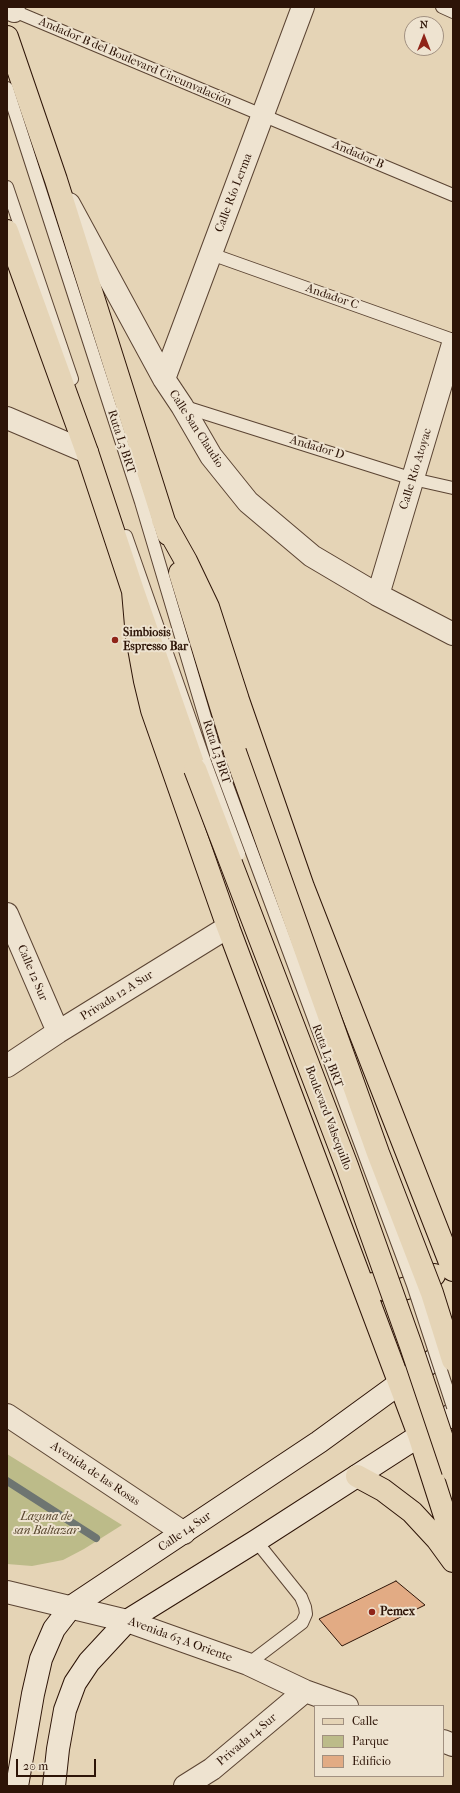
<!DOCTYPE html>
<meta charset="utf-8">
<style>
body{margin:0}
#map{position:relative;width:460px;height:1793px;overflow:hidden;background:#e5d4b6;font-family:"IM FELL French Canon",serif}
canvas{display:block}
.frame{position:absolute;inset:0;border:8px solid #2d1407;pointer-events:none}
.legend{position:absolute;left:314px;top:1705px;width:130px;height:72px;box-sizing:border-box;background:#eee3d0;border:1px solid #a19080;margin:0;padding:5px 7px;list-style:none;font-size:12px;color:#2d1407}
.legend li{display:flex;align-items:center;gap:8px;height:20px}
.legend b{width:20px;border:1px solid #a19080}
.north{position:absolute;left:404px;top:16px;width:40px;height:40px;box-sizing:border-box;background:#eee3d0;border:1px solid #a19080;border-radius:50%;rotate:0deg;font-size:11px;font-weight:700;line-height:16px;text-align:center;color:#2d1407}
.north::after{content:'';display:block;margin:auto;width:14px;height:18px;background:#8f2418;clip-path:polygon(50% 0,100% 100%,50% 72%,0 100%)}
.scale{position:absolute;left:16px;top:1759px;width:80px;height:18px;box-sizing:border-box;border:2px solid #2d1407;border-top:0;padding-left:5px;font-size:12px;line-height:14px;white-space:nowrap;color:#2d1407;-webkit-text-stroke:3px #eee3d0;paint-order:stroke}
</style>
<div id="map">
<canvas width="460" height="1793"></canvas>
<div class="frame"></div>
<ul class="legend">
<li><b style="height:5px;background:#e5d4b6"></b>Calle</li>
<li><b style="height:11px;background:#bcbb89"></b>Parque</li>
<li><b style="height:11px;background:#e2ab84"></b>Edificio</li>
</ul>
<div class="north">N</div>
<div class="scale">20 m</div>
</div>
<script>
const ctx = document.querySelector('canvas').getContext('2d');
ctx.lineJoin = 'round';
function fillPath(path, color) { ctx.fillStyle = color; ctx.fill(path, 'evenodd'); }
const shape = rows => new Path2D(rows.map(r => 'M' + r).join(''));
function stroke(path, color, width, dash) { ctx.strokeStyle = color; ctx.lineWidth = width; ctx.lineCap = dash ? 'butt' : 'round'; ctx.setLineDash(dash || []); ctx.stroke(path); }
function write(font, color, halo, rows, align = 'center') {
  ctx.font = font + ' "IM FELL French Canon",serif'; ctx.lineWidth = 4; ctx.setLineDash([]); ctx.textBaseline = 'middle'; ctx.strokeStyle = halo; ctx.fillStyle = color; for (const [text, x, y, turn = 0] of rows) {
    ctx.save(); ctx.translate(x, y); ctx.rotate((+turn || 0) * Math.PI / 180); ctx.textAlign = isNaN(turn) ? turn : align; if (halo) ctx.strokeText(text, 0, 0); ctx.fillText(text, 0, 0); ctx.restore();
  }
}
const green = shape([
 [7,1454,122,1525,84,1549,63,1560,32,1566,7,1564]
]);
const stream = shape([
 [7,1481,96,1538]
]);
const building = shape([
 [396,1581,425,1605,342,1646,319,1619,396,1581]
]);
const lane = shape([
 [442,7,453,12],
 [14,11,453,195],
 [7,88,141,502,218,761],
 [7,187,72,379],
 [211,254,453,340],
 [182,406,413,479,453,488],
 [126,536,206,765],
 [248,1664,302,1623,306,1614,305,1607,301,1597,256,1541]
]);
const street = shape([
 [7,8,14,11],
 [69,204,164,379,182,406,211,456,248,502,312,556,378,595,453,634],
 [164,379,303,7],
 [7,418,87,452],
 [378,595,453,344],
 [7,914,58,1032],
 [7,1066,58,1032,228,927],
 [7,1415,184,1533],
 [7,1592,127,1621,248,1664,305,1691,347,1706],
 [443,1741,453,1745],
 [185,1786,212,1769,305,1691]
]);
const secondary = shape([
 [17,1786,33,1694,41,1659,54,1629,71,1607,319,1442,400,1383,453,1347],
 [54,1786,58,1749,65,1710,75,1683,89,1662,127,1621,256,1541,453,1414]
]);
const primary = shape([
 [7,37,56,180,168,534],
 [7,231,87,452,133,591,195,769],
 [163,520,186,561,208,607,238,700,303,887,453,1270],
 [180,573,235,752],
 [133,591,137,637,145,681,152,710,228,927,419,1435,453,1541],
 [373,1284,385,1290,400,1290,420,1284,430,1279,434,1275],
 [357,1476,383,1490,412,1512,437,1539,453,1561]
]);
const laneBridge = shape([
 [218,761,413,1285,453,1407],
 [206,765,239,854]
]);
const primaryBridge = shape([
 [235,752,378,1153,432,1293,453,1360],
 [195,769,347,1166,411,1346,453,1471]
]);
const markers = [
 [115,640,4,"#8f2418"],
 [372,1612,4,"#8f2418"]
];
const streetNames = [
 ["Andador B del Boulevard Circunvalación",135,62,23],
 ["Andador B",358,155,23],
 ["Calle Río Lerma",234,193,-69],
 ["Andador C",332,297,19],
 ["Calle San Claudio",196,429,57],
 ["Ruta L3 BRT",121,442,72],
 ["Andador D",317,448,17],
 ["Calle Río Atoyac",416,469,-73],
 ["Ruta L3 BRT",216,752,72],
 ["Calle 12 Sur",32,973,67],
 ["Privada 12 A Sur",117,996,-32],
 ["Ruta L3 BRT",327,1056,69],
 ["Boulevard Valsequillo",328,1118,69],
 ["Avenida de las Rosas",95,1474,34],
 ["Calle 14 Sur",185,1532,-34],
 ["Avenida 63 A Oriente",180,1640,20],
 ["Privada 14 Sur",247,1740,-40]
];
const poiNames = [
 ["Simbiosis",123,633],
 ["Espresso Bar",123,647],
 ["Pemex",380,1612]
];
const parkNames = [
 ["Laguna de",46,1517],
 ["san Baltazar",46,1531]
];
fillPath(green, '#bcbb89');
stroke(stream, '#6e7571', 8);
fillPath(building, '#e2ab84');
stroke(building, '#2d1407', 1);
stroke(lane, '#5b4433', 14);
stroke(street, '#5b4433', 24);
stroke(secondary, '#2d1407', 24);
stroke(primary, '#2d1407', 24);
stroke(lane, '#eee3d0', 12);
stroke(street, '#eee3d0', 22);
stroke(secondary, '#eee3d0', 22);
stroke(primary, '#e5d4b6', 22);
stroke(laneBridge, '#5b4433', 14, []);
stroke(primaryBridge, '#2d1407', 24, []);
stroke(laneBridge, '#eee3d0', 12);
stroke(primaryBridge, '#e5d4b6', 22);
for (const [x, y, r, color] of markers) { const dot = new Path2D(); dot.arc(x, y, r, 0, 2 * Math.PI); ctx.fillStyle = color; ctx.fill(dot); stroke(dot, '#eee3d0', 1.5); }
write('12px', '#2d1407', '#eee3d0', streetNames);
write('bold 12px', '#2d1407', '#eee3d0', poiNames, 'left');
write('italic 12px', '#58462e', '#eee3d0', parkNames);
</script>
